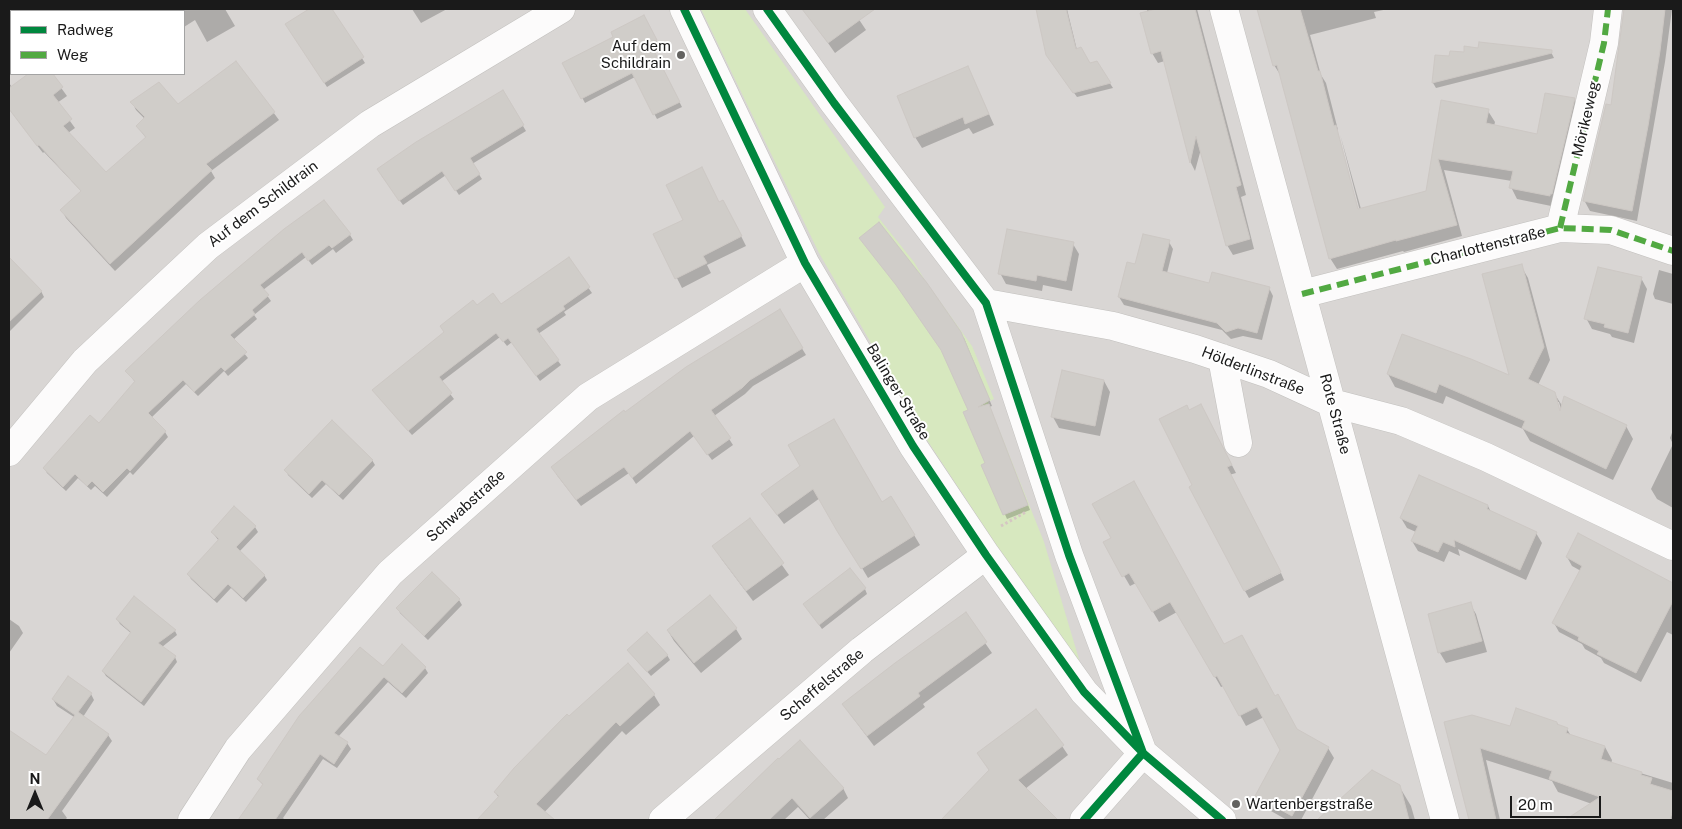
<!DOCTYPE html>
<meta charset="utf-8">
<style>
body{margin:0}
#map{position:relative;width:1682px;height:829px;overflow:hidden;background:#eae7e2;font-family:"Public Sans",sans-serif}
canvas{display:block}
.frame{position:absolute;inset:0;border:10px solid #1a1a1a;pointer-events:none}
.legend{position:absolute;left:10px;top:10px;width:175px;height:65px;box-sizing:border-box;background:#fff;border:1px solid #a3a3a3;margin:0;padding:6px 9px;list-style:none;font-size:15px;color:#1a1a1a}
.legend li{display:flex;align-items:center;gap:10px;height:25px}
.legend b{width:25px;border:1px solid #a3a3a3}
.north{position:absolute;left:10px;top:769px;width:50px;height:50px;-webkit-text-stroke:4px #fff;paint-order:stroke;rotate:0deg;font-size:14px;font-weight:700;line-height:20px;text-align:center;color:#1a1a1a}
.north::after{content:'';display:block;margin:auto;width:18px;height:22px;background:#1a1a1a;clip-path:polygon(50% 0,100% 100%,50% 72%,0 100%)}
.scale{position:absolute;left:1510px;top:796px;width:91px;height:22px;box-sizing:border-box;border:2px solid #1a1a1a;border-top:0;padding-left:6px;font-size:15px;line-height:18px;white-space:nowrap;color:#1a1a1a;-webkit-text-stroke:4px #fff;paint-order:stroke}
</style>
<div id="map">
<canvas width="1682" height="829"></canvas>
<div class="frame"></div>
<ul class="legend">
<li><b style="height:6px;background:#00873e"></b>Radweg</li>
<li><b style="height:6px;background:#52a942"></b>Weg</li>
</ul>
<div class="north">N</div>
<div class="scale">20 m</div>
</div>
<script>
const ctx = document.querySelector('canvas').getContext('2d');
ctx.lineJoin = 'round';
function fillPath(path, color) { ctx.fillStyle = color; ctx.fill(path, 'evenodd'); }
const shape = rows => new Path2D(rows.map(r => 'M' + r).join(''));
function stroke(path, color, width, dash) { ctx.strokeStyle = color; ctx.lineWidth = width; ctx.lineCap = dash ? 'butt' : 'round'; ctx.setLineDash(dash || []); ctx.stroke(path); }
function write(font, color, halo, rows, align = 'center') {
  ctx.font = font + ' "Public Sans",sans-serif'; ctx.lineWidth = 4; ctx.setLineDash([]); ctx.textBaseline = 'middle'; ctx.strokeStyle = halo; ctx.fillStyle = color; for (const [text, x, y, turn = 0] of rows) {
    ctx.save(); ctx.translate(x, y); ctx.rotate((+turn || 0) * Math.PI / 180); ctx.textAlign = isNaN(turn) ? turn : align; if (halo) ctx.strokeText(text, 0, 0); ctx.fillText(text, 0, 0); ctx.restore();
  }
}
const residential = shape([
 [9,9,1673,9,1673,820,9,820],
 [11,11,184,11,184,74,11,74]
]);
const grass = shape([
 [701,9,745,9,885,207,878,217,914,262,926,282,972,346,994,399,988,402,1044,542,1081,666,997,546,927,440,819,253]
]);
const shadow = shape([
 [161,9,225,9,235,26,207,42,195,20,184,27,184,11,163,11],
 [311,9,331,9,365,63,327,87,287,24],
 [412,9,447,9,421,23],
 [819,9,852,9,866,30,835,53,809,16],
 [1037,9,1067,9,1077,50,1089,64,1096,62,1113,88,1077,97,1048,56],
 [1147,9,1197,9,1246,195,1241,197,1254,249,1233,255,1227,245,1201,149,1195,171,1191,163,1165,61,1158,63,1152,53],
 [1259,9,1388,9,1374,12,1376,18,1310,35,1321,75,1326,83,1338,130,1335,128,1359,215,1361,215,1340,134,1361,209,1427,192,1442,102,1488,111,1495,122,1494,126,1538,135,1574,99,1581,111,1556,207,1517,199,1511,187,1512,181,1444,170,1462,236,1404,252,1403,251,1337,269,1330,258,1281,76,1274,65],
 [1625,9,1672,9,1665,62,1637,221,1590,211,1584,200,1612,106],
 [644,16,659,46,652,49,682,107,657,119,635,77,585,103,564,63,615,37],
 [1551,52,1554,58,1436,88,1433,83,1436,57],
 [236,62,279,120,211,171,215,178,115,271,66,218,62,210,82,192,44,152,43,153,9,109,9,83,12,87,30,74,51,74,67,96,57,103,75,128,68,133,106,174,146,138,137,126,145,119,136,110,132,102,177,106],
 [968,68,994,125,973,134,969,128,922,148,915,137],
 [502,91,526,131,472,164,482,179,459,195,446,175,403,205,381,175],
 [719,203,728,210,746,246,707,265,711,273,682,288,655,235],
 [285,230,350,235,353,240,336,253,333,249,312,265,306,257,263,290,271,301,254,315,257,319,233,340,248,358,228,376,224,371,198,396,186,384,151,418,165,432,168,437,133,475,130,472,107,497,95,486,91,490,78,478,66,491,47,473,44,468,99,425,135,382,127,372],
 [1169,242,1173,249,1167,273,1210,285,1269,288,1273,296,1262,340,1243,336,1231,339,1222,330,1124,305,1119,297,1136,266],
 [1073,244,1079,254,1072,291,1043,285,1042,291,1006,284,1000,273],
 [568,259,592,293,564,312,566,315,538,334,561,365,540,381,512,342,507,346,500,337,441,382,454,399,412,435,377,395,477,307,501,305],
 [14,264,41,291,44,297,9,332,9,270],
 [1521,266,1528,278,1550,360,1538,385,1554,393,1563,407,1626,426,1633,439,1613,480,1530,441,1523,429,1446,396,1443,404,1395,387,1388,374,1510,377],
 [1557,402,1559,402,1563,417,1561,418],
 [1659,270,1673,274,1673,304,1655,299,1653,294],
 [1641,278,1647,289,1634,343,1612,337,1610,334,1592,329,1586,318],
 [900,290,964,338,992,406,989,407,1030,510,1007,519,983,465,986,464,970,411,944,352],
 [779,311,806,355,753,386,745,394,714,416,733,445,712,460,694,436,636,484,629,473,581,506,556,474,625,414],
 [1104,381,1110,392,1100,436,1059,428,1053,417],
 [1189,411,1205,413,1236,473,1194,485],
 [1673,430,1673,508,1657,499,1651,489,1673,444,1670,438],
 [372,460,375,465,343,500,326,484,312,498,288,475,286,470],
 [802,466,882,504,914,535,920,545,868,578,820,498,784,524,769,504],
 [1488,506,1491,512,1536,533,1542,543,1526,580,1458,549,1460,556,1449,551,1444,562,1418,551,1412,541,1416,532,1407,528,1401,518],
 [750,520,789,575,753,601,720,557],
 [255,527,258,532,239,552,264,575,267,580,246,602,231,588,217,603,191,579,188,574,219,541,212,532],
 [1579,535,1673,585,1673,635,1667,632,1641,682,1604,663,1601,658,1585,649,1582,644,1559,632,1554,623,1581,571,1572,566,1567,557],
 [1105,543,1224,646,1275,697,1296,731,1328,748,1334,758,1301,820,1287,820,1262,806,1256,796,1282,750,1264,717,1246,726,1224,686,1221,687,1177,612,1159,622,1136,583,1130,586],
 [1281,573,1284,580,1249,598,1245,591],
 [865,589,867,594,822,629,808,609],
 [459,600,462,605,428,640,400,613,398,608],
 [1470,604,1476,614,1487,652,1446,663,1440,653,1429,615],
 [965,614,992,653,923,704,925,707,874,746,850,714,844,704],
 [9,619,19,626,23,633,9,653],
 [117,619,175,631,177,635,162,647,175,657,177,662,144,706,106,676,103,671,132,634,120,624],
 [736,629,742,639,701,673,674,641,668,631],
 [628,650,667,655,670,660,651,676],
 [383,668,425,668,428,673,406,698,388,682,338,737,347,743,351,749,337,768,323,759,283,818,285,820,240,820,264,786,258,779],
 [91,694,94,700,83,717,108,735,112,741,62,811,67,818,65,820,9,820,9,731,47,757,74,717,57,706,53,699],
 [654,695,660,705,626,735,622,731,537,820,479,820,499,798,495,792,569,718],
 [1446,723,1511,727,1557,723,1559,726,1567,729,1571,736,1605,747,1612,760,1611,764,1673,783,1673,820,1600,820,1596,819,1592,804,1558,792,1552,781,1486,760,1500,820,1470,820],
 [1062,746,1068,755,1025,789,1056,820,943,820,990,771,978,753],
 [778,760,843,788,848,798,823,820,810,820,798,807,784,820,715,820],
 [1372,772,1399,786,1411,806,1415,820,1318,820]
]);
const building = shape([
 [309,9,332,9,364,57,324,83,285,24,309,9],
 [802,9,875,9,828,43,802,9],
 [1036,9,1066,9,1076,49,1081,47,1090,63,1097,61,1111,83,1073,93,1046,55,1036,9],
 [1156,9,1195,9,1241,185,1236,187,1250,239,1226,246,1196,136,1190,163,1161,51,1151,54,1140,13,1156,9],
 [1257,9,1300,9,1318,71,1320,71,1334,126,1336,125,1358,209,1426,191,1441,100,1489,109,1486,123,1537,134,1545,93,1575,98,1552,194,1550,194,1550,196,1509,188,1513,171,1438,159,1457,225,1396,241,1396,240,1329,259,1277,65,1273,66,1257,9],
 [1624,9,1665,9,1660,51,1648,126,1632,211,1583,201,1606,104,1611,105,1624,9],
 [644,15,657,40,650,43,680,102,653,115,632,73,581,99,562,63,613,37,611,32,644,15],
 [1479,42,1552,50,1552,53,1432,83,1435,55,1449,56,1450,51,1464,52,1464,46,1478,48,1479,42],
 [236,61,275,112,206,164,212,170,110,264,60,210,81,191,39,145,37,146,9,109,9,88,28,74,53,74,63,87,53,95,72,119,63,126,106,172,146,137,136,126,145,117,130,102,159,82,178,104,236,61],
 [968,66,989,114,965,124,963,117,914,138,897,96,968,66],
 [503,90,524,125,470,158,480,174,455,191,442,171,399,201,377,169,416,142,503,90],
 [702,167,719,202,723,200,742,236,703,256,707,263,675,279,653,234,683,220,666,185,702,167],
 [324,200,351,234,332,248,329,245,308,261,302,252,260,285,269,295,252,310,255,314,230,335,247,352,225,371,221,367,194,392,183,380,148,413,166,431,130,471,127,468,103,492,92,481,87,486,75,474,63,487,43,468,90,415,99,423,135,381,125,371,200,300,284,229,324,200],
 [879,222,927,283,961,332,990,400,978,407,989,404,1028,505,1003,515,981,465,985,463,963,412,968,410,941,350,896,285,859,238,879,222],
 [1007,229,1074,242,1066,281,1037,275,1036,281,998,274,1007,229],
 [1143,234,1170,240,1162,271,1209,283,1212,272,1270,287,1257,333,1238,328,1226,332,1217,323,1118,297,1127,262,1135,264,1143,234],
 [9,257,42,291,9,322,9,257],
 [569,257,590,287,563,306,565,309,536,329,559,360,536,376,508,338,503,342,496,333,439,377,452,393,408,431,372,390,444,332,440,326,473,300,477,305,493,293,501,304,569,257],
 [1522,264,1544,347,1528,379,1555,392,1560,411,1564,396,1627,425,1606,469,1522,428,1525,421,1439,384,1436,393,1387,374,1402,334,1471,359,1509,375,1482,274,1522,264],
 [1598,267,1642,277,1628,333,1604,327,1605,324,1584,319,1598,267],
 [780,309,803,348,750,380,742,388,711,410,731,438,707,455,690,431,632,478,624,467,576,500,551,467,624,410,625,412,686,367,780,309],
 [1062,370,1104,380,1095,426,1051,417,1062,370],
 [1201,404,1232,465,1227,467,1281,572,1244,591,1189,487,1192,485,1159,419,1187,405,1189,410,1201,404],
 [834,419,882,502,891,496,915,535,861,569,837,531,813,489,777,515,761,494,800,466,788,445,834,419],
 [332,420,373,460,339,495,322,480,309,494,284,470,332,420],
 [1419,475,1488,505,1487,509,1537,532,1520,570,1454,540,1455,547,1443,542,1438,552,1411,541,1418,526,1400,518,1419,475],
 [1134,481,1224,644,1242,635,1275,696,1278,694,1297,729,1329,747,1292,816,1255,796,1280,750,1257,707,1239,716,1217,676,1214,677,1170,602,1152,612,1129,573,1122,577,1103,542,1111,538,1092,504,1134,481],
 [234,506,256,526,236,547,265,575,243,598,228,584,214,599,187,574,219,539,211,532,234,506],
 [750,518,784,563,746,591,712,546,750,518],
 [1578,533,1673,583,1673,601,1636,673,1597,654,1599,651,1578,640,1579,637,1552,623,1582,566,1566,557,1578,533],
 [850,568,866,588,819,625,803,604,850,568],
 [432,572,460,599,424,636,396,608,432,572],
 [710,595,737,628,694,663,667,630,710,595],
 [134,596,176,630,158,643,176,656,141,702,102,671,131,632,116,619,134,596],
 [1471,602,1482,641,1438,653,1428,614,1471,602],
 [966,612,987,642,918,693,920,696,867,736,842,704,895,663,966,612],
 [647,632,668,655,647,672,627,650,647,632],
 [402,644,426,667,402,693,384,677,334,733,348,742,334,764,320,754,275,820,238,820,263,784,257,779,299,716,360,647,383,666,402,644],
 [628,663,655,694,620,726,616,722,536,804,555,820,477,820,499,796,494,792,514,768,567,714,569,716,628,663],
 [68,676,92,693,78,712,109,734,47,820,9,820,9,730,46,755,75,715,52,699,68,676],
 [1516,708,1557,722,1557,724,1568,728,1566,733,1605,746,1601,759,1642,772,1641,775,1652,778,1650,784,1673,791,1673,809,1670,820,1565,820,1600,797,1549,779,1552,771,1480,748,1496,820,1469,820,1444,722,1472,715,1510,726,1516,708],
 [1036,709,1064,745,1018,780,1058,820,941,820,989,770,977,753,1036,709],
 [800,740,844,788,810,818,792,798,769,820,714,820,778,758,779,759,800,740],
 [1372,770,1400,785,1409,820,1317,820,1372,770]
]);
const path = shape([
 [1001,526,1026,512]
]);
const minor = shape([
 [684,9,805,263,913,446,986,555,1084,692,1143,753,1222,820],
 [767,9,834,103,986,303,1069,555,1143,753,1084,820],
 [1224,9,1445,820],
 [9,11,12,9],
 [1560,228,1604,43,1608,9],
 [1302,294,1560,228,1611,230,1673,251],
 [986,303,1113,326,1195,349,1269,374,1332,403,1401,421,1486,457,1673,546],
 [1222,358,1238,443],
 [9,452,85,361,208,246,370,124,561,9],
 [192,820,238,749,390,573,588,397,805,263],
 [663,820,862,650,986,555]
]);
const quiet = shape([
 [1560,228,1604,43,1608,9],
 [1302,294,1560,228,1611,230,1673,251]
]);
const cycleway = shape([
 [684,9,805,263,913,446,986,555,1084,692,1143,753,1222,820],
 [767,9,834,103,986,303,1069,555,1143,753,1084,820]
]);
const markers = [
 [681,55,5,"#636260"],
 [1236,804,5,"#636260"]
];
const poiNames = [
 ["Auf dem",671,46],
 ["Schildrain",671,63],
 ["Wartenbergstraße",1246,804,"left"]
];
const streetNames = [
 ["Mörikeweg",1586,119,-77],
 ["Auf dem Schildrain",263,204,-37],
 ["Charlottenstraße",1488,246,-14],
 ["Hölderlinstraße",1253,371,21],
 ["Balinger Straße",898,392,59],
 ["Rote Straße",1335,414,75],
 ["Schwabstraße",466,506,-42],
 ["Scheffelstraße",822,685,-40]
];
fillPath(residential, '#d9d6d4');
fillPath(grass, '#d7e8bf');
fillPath(shadow, '#0003');
fillPath(building, '#d0cdc9');
stroke(building, '#cdc8c4', 1);
stroke(minor, '#c2c0be', 29);
stroke(path, '#d5c6c3', 3, [2.5, 2.5]);
stroke(minor, '#fcfbfb', 28);
stroke(quiet, '#52a942', 6, [12, 6]);
stroke(cycleway, '#00873e', 8);
for (const [x, y, r, color] of markers) { const dot = new Path2D(); dot.arc(x, y, r, 0, 2 * Math.PI); ctx.fillStyle = color; ctx.fill(dot); stroke(dot, '#fff', 2); }
write('15px', '#1a1a1a', '#fff', poiNames, 'right');
write('15px', '#1a1a1a', '#fff', streetNames);
</script>
